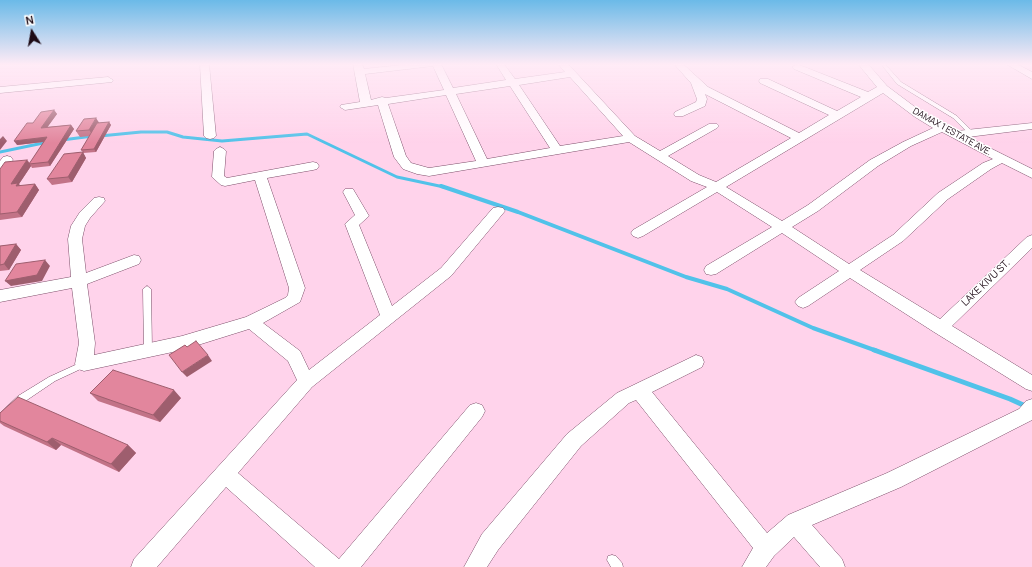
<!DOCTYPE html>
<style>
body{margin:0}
#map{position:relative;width:1032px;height:567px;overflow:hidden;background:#ffd3eb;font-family:Manrope,sans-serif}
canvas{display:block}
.north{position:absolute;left:12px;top:12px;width:40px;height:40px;-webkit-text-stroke:3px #fff;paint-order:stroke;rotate:349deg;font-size:11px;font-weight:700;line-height:16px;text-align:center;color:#1d0b16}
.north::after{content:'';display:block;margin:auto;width:14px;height:18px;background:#1d0b16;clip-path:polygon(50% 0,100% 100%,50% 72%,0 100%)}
</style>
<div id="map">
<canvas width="1032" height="567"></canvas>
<div class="north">N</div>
</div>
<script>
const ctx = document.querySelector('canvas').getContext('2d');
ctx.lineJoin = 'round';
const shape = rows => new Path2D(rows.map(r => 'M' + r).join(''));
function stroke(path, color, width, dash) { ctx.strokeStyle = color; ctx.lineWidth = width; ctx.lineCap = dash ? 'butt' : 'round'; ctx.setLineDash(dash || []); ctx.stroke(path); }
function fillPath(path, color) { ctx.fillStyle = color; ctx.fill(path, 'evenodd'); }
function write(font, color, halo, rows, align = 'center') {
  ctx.font = font + ' Manrope,sans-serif'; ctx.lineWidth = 3; ctx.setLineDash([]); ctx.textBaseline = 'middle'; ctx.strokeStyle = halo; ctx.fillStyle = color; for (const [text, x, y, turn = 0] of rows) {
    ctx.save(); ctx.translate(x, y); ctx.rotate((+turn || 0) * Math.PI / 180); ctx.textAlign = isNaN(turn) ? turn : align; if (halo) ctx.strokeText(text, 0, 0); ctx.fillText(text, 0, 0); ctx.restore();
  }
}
const streamFar2 = shape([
 [100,136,141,132,167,132,183,137,222,141,307,134,397,177,444,187],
 [62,140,93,136],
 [0,152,48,142]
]);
const streamFar1 = shape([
 [441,186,518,212,686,277,727,289,813,328,877,351]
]);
const stream = shape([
 [874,350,1010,399,1032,409]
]);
const service = shape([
 [881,64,885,64,901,82,957,116,973,132,973,134,969,134,953,118,897,84,881,64],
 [147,286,151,289,152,350,151,352,148,353,145,352,144,350,143,289,147,286],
 [84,361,87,362,88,364,87,366,55,381,24,402,3,421,0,422,0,413,18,396,49,377,84,361],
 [612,555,616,556,622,563,623,567,611,567,607,560,608,556,612,555]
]);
const minor = shape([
 [200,64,209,64,216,136,214,138,210,139,206,138,204,136,200,64],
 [353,64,362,64,364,69,410,64,441,64,453,88,506,80,496,64,504,64,515,79,565,72,558,64,568,64,635,136,660,151,709,124,717,124,719,126,717,128,668,156,699,175,716,182,791,138,705,94,707,99,705,106,683,116,675,116,674,114,675,112,696,102,697,99,691,83,674,64,683,64,708,87,799,133,829,115,760,83,759,81,760,79,768,79,837,111,861,97,794,69,792,67,797,64,868,92,877,87,858,64,868,64,887,86,923,113,957,131,1032,123,1032,129,968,137,1032,169,1032,178,1002,163,991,169,948,199,903,241,860,270,940,319,1027,237,1032,235,1032,248,952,326,1032,375,1032,391,1026,389,934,332,850,278,808,306,803,308,798,306,795,302,798,298,839,271,782,233,716,274,711,275,706,274,704,270,706,266,772,227,717,192,643,236,638,238,633,236,631,233,633,230,707,187,691,181,629,142,429,176,417,174,403,169,394,157,378,105,345,110,340,107,341,105,360,102,353,64],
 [433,66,444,90,386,98,382,97,371,100,365,74,433,66],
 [570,77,623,136,560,146,519,85,570,77],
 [510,86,550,148,487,159,456,94,510,86],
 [883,93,915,117,933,128,903,142,870,160,808,205,782,221,726,187,883,93],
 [446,95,476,161,429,168,411,163,406,156,388,104,446,95],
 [942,132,993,159,983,163,938,193,893,235,849,264,792,227,818,211,878,166,911,146,942,132],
 [1006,64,1017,64,1032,72,1032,79,1006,64],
 [108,77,113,80,112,82,0,93,0,87,108,77],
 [220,147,224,149,226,151,224,176,227,178,313,162,317,163,319,166,317,169,313,170,267,178,305,288,300,302,263,323,300,351,309,370,380,315,345,224,355,215,343,192,345,189,353,189,369,216,359,225,392,306,441,268,493,208,498,207,503,208,505,211,451,276,312,387,238,473,339,559,470,405,476,403,482,405,485,411,482,417,361,567,315,567,226,487,157,567,131,567,134,559,297,380,288,361,249,329,182,350,84,371,78,369,75,364,79,343,72,288,0,302,0,290,71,277,68,239,71,226,80,212,94,198,99,197,104,198,105,201,90,218,85,226,82,239,86,273,134,255,139,256,141,260,139,264,87,284,95,343,94,355,182,336,246,317,285,298,288,295,289,288,255,180,225,186,221,185,212,177,214,151,216,149,220,147],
 [7,156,11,157,13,160,4,173,0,174,0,161,3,157,7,156],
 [696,355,702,357,704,362,702,367,652,392,767,533,788,515,887,473,1019,409,1026,401,1032,399,1032,420,901,487,812,525,842,559,845,567,820,567,794,537,774,556,766,567,742,567,753,548,636,400,629,403,581,446,498,550,487,567,464,567,482,534,567,434,617,393,696,355]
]);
const wall = shape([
 [54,110,57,114,47,127,71,125,74,129,50,166,32,168,31,166,19,184,20,186,35,184,39,190,22,217,0,220,0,169,27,160,30,163,44,142,17,145,33,123],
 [109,122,111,125,96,152,83,153,86,158,72,182,52,185,47,179,83,152,81,150,90,136,80,137,76,131,99,123],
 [16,244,21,250,9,270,0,271,0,246],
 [90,393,181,398,160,422,98,401],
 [0,413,128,445,136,453,119,472,61,445,56,450,4,426,0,423]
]);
const shadedWall = shape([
 [54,110,57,114,44,132,41,128],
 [96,118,100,124,93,135,89,130],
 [109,122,111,125,96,152,94,149],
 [71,125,74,129,50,166,48,162],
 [3,136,7,141,0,150,0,139],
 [47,137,50,141,17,145,14,141],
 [83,152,86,158,72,182,68,177],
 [27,160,31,166,19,184,22,189,11,184],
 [35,184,39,190,22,217,17,212],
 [16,244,21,250,9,270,4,264],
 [45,260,50,266,42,281,11,286,5,281],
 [208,355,212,361,187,377,182,372],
 [174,390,181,398,160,422,153,415],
 [52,438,61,445,56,450,47,442],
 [128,445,136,453,119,472,111,464]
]);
const building = shape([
 [54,110,41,128,71,125,48,162,29,164,47,137,14,141,27,123,33,123,41,112,54,110],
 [96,118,89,130,76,131,84,119,96,118],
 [109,122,94,149,81,150,97,123,109,122],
 [83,152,68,177,47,179,64,154,83,152],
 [27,160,11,184,18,183,16,186,35,184,17,212,0,214,0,169,5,162,27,160],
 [16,244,4,264,0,265,0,246,16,244],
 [45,260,37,275,5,281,16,264,45,260],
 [196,341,208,355,182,372,169,355,185,345,187,347,196,341],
 [113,370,174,390,153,415,90,393,113,370],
 [18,397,128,445,111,464,52,438,47,442,0,421,0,413,18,397]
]);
const farStreetnames = [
 ["DAMAX 1 ESTATE AVE.",952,132,29]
];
const streetNames = [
 ["LAKE KIVU ST.",986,283,-44]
];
stroke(streamFar2, '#51c2e9', 3);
stroke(streamFar1, '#51c2e9', 4);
stroke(stream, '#51c2e9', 5);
stroke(service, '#7d4f6a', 1);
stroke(minor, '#7d4f6a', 1);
fillPath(service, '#fff');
fillPath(minor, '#fff');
fillPath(wall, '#c27387');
fillPath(shadedWall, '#9e5e6e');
fillPath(building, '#e2869d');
stroke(building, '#9e5e6e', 1);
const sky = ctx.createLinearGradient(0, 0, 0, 143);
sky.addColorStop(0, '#6bbae8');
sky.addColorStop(0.45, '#ffebf6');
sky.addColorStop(1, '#ffebf600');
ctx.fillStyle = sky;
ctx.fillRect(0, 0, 1032, 143);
write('9px', '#1d0b16', '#fff', farStreetnames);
write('10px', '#1d0b16', '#fff', streetNames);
</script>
